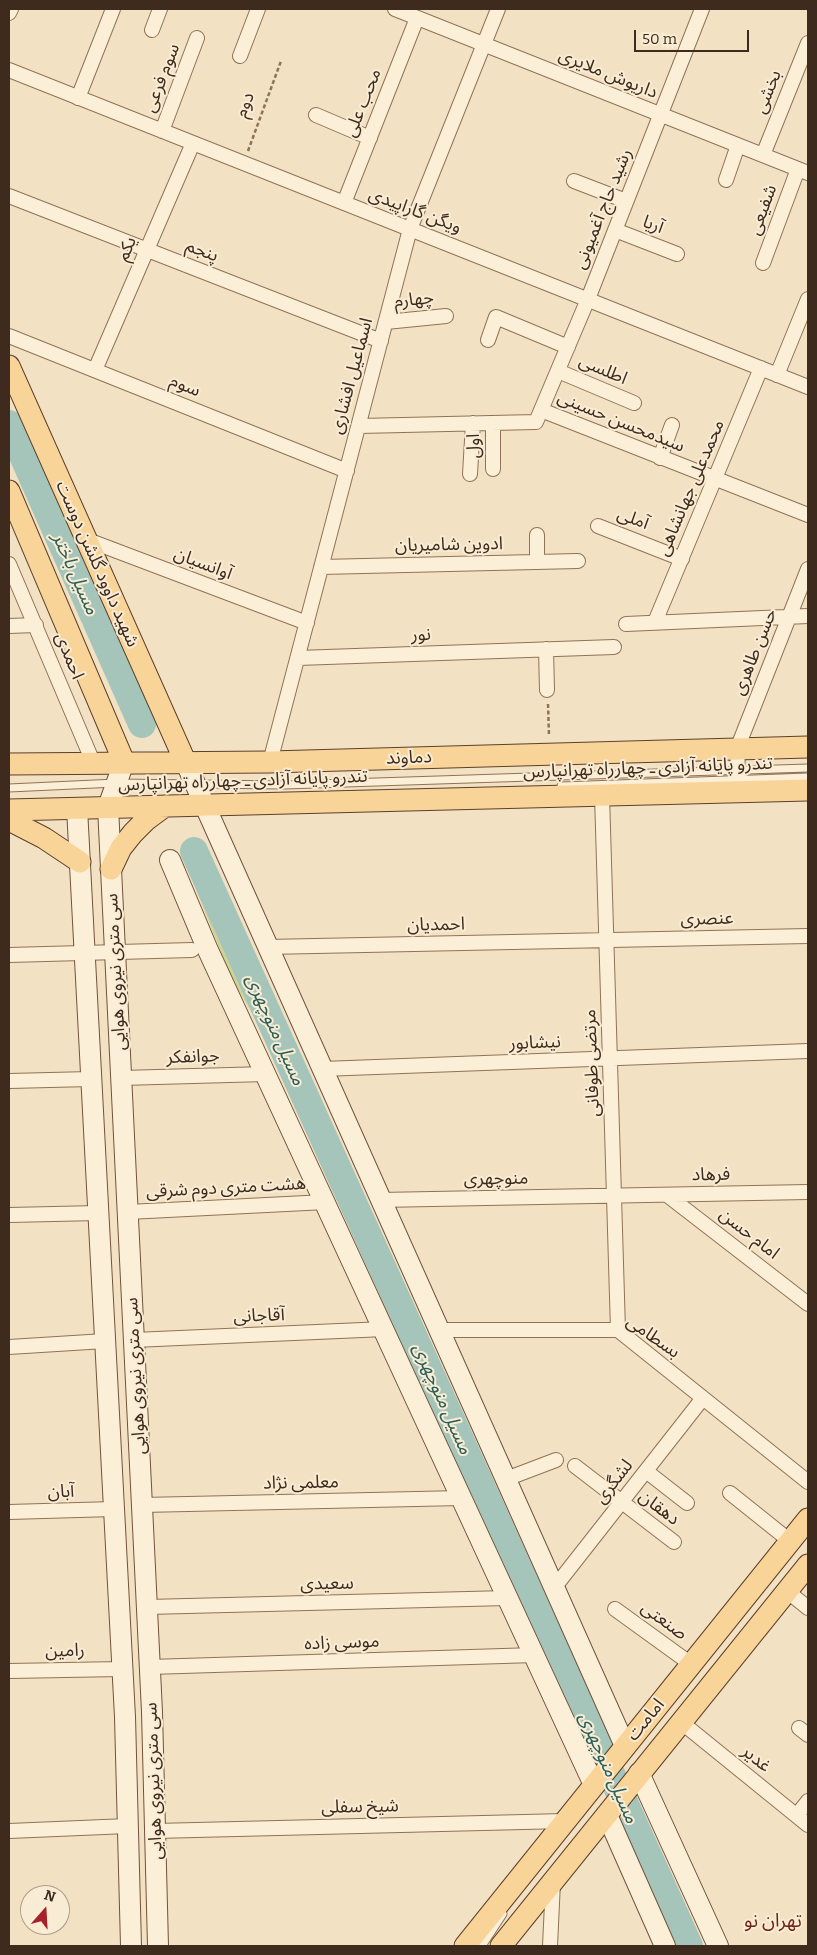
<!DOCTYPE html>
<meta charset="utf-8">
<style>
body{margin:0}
#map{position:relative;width:817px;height:1955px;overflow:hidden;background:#f3e1c3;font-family:Bitter,serif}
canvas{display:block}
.frame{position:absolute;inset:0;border:10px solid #3e2b1d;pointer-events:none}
.north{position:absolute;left:20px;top:1885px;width:50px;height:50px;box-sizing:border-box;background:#f9ecd4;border:1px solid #ae9f8b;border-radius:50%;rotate:19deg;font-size:14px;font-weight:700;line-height:20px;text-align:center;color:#3e2b1d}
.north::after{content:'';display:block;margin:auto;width:18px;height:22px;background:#a6212b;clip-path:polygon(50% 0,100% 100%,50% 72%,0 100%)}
.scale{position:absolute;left:634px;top:30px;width:115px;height:22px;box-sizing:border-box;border:2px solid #3e2b1d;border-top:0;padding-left:6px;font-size:15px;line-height:18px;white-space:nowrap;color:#3e2b1d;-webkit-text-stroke:4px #f9ecd4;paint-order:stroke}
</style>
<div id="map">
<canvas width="817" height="1955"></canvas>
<div class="frame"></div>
<div class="north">N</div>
<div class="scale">50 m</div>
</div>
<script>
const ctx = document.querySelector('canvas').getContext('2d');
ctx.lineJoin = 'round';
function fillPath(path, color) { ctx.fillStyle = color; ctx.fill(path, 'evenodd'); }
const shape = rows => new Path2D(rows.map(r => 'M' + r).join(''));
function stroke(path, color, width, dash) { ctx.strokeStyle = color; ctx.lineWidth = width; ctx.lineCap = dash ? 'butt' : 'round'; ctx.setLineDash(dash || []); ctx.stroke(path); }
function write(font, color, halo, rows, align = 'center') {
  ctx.font = font + ' Bitter,"Noto Sans Arabic",serif'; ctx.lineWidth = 4; ctx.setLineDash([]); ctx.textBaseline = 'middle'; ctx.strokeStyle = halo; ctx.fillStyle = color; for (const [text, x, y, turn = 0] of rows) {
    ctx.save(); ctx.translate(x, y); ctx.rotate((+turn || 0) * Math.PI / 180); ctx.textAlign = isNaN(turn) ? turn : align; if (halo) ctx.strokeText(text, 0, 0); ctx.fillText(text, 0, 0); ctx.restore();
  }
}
const green = shape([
 [205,846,283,1020,262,1029,232,980,181,852]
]);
const river = shape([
 [9,424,142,724],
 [194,851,689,1946]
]);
const path = shape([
 [248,151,281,61],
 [548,704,549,736]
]);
const lane = shape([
 [561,786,808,777],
 [9,788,116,783,284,785,808,768],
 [482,1946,503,1914]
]);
const street = shape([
 [395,9,808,173],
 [9,13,11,9],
 [152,30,160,9],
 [240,56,258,9],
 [9,70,808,387],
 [78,98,113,9],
 [316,115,370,138],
 [162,131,197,38],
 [763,155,808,43],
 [726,180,738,145],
 [574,181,626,201],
 [9,196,381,341],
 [344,203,417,18],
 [615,230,677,254],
 [763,263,798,169],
 [386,322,446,316],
 [9,336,347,471],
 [488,340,496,317,568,347],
 [95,370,193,143],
 [558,371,634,403],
 [777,375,808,299],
 [541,410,808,515],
 [493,423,493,469],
 [359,426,536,422,588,299,702,9],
 [660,458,672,425],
 [470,474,473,423],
 [598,526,682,559],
 [537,535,537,562],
 [85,539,307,623],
 [9,564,93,762],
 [321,567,578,561],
 [655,622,761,368],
 [626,624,808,616],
 [9,626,36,625],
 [546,649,547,690],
 [298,658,614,647],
 [270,762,410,229,498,9],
 [739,792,737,749,808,569],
 [602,795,618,1330],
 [266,947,808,936],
 [9,955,192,950],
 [322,1069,808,1051],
 [121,1078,266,1074],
 [9,1081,91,1079],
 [667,1195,808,1304],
 [379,1200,808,1192],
 [128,1212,326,1202],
 [9,1215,98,1213],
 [440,1330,618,1330,808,1482],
 [134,1340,385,1329],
 [9,1347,105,1341],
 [575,1466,674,1542],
 [646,1471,687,1503],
 [506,1479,556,1460],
 [730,1493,790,1541],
 [142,1505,462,1498],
 [9,1512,114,1509],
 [554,1588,703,1398],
 [787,1591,808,1608],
 [147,1607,508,1598],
 [615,1609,691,1664],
 [150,1667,535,1655],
 [9,1671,122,1669],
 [681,1722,808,1825],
 [799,1728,808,1735],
 [797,1815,808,1801],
 [9,1831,128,1826],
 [155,1831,565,1821],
 [550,1946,553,1882]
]);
const secondary = shape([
 [185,761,625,1746],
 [124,762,108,807,152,1712,158,1946],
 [77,808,125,1717,131,1946],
 [170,860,207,948,594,1785],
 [639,1773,718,1946],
 [607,1815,665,1946]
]);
const primary = shape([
 [9,366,185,761],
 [9,491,124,762],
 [9,764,270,762,808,747],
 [9,810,808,790],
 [9,820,44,838,80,862],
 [111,869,121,848,133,833,146,820,165,806],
 [465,1946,808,1519],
 [501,1946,808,1565]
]);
const streetNames = [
 ["داریوش ملایری",608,74,22],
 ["سوم فرعی",162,78,-69],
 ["بخشی",768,92,-68],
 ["محب علی",363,103,-68],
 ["دوم",245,105,-70],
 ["رشید حاج آغمیونی",603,209,-68],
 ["شفیعی",763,210,-70],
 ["ویگن گاراپیدی",415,211,21],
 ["آریا",653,225,21],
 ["یکم",127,249,-67],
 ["پنجم",202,251,21],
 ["چهارم",414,300,-6],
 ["اطلسی",603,370,23],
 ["اسماعیل افشاری",352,376,-75],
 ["سوم",185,386,22],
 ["سیدمحسن حسینی",621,422,22],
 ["اول",474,446,-91],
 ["محمدعلی جهانشاهی",691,488,-67],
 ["آملی",633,519,21],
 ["ادوین شامیریان",449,545,-1],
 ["شهید داوود گلشن دوست",97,564,66],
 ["آوانسیان",203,564,21],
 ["نور",421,635,-2],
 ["حسن طاهری",755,652,-68],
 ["احمدی",69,656,68],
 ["دماوند",409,758,-2],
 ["تندرو پایانه آزادی ـ چهارراه تهرانپارس",648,768,-2],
 ["تندرو پایانه آزادی ـ چهارراه تهرانپارس",243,781,-2],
 ["عنصری",707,919,-1],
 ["احمدیان",436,925,-1],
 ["سی متری نیروی هوایی",116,972,-93],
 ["نیشابور",535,1043,-2],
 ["جوانفکر",193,1057,-2],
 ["مرتضی طوفانی",592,1063,-92],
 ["فرهاد",711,1175,-1],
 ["منوچهری",496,1179,-1],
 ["هشت متری دوم شرقی",226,1188,-3],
 ["امام حسن",749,1234,38],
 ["آقاجانی",259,1316,-2],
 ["بسطامی",653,1337,35],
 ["سی متری نیروی هوایی",136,1376,-93],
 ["لشگری",614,1482,-52],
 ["معلمی نژاد",301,1483,-1],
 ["آبان",61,1492,-2],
 ["دهقان",659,1508,37],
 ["سعیدی",327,1584,-1],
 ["صنعتی",664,1621,36],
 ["موسی زاده",342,1643,-2],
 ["رامین",65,1651,-1],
 ["امامت",646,1720,-51],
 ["غدیر",756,1759,39],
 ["سی متری نیروی هوایی",154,1781,-92],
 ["شیخ سفلی",360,1807,-1]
];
const waterNames = [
 ["مسیل باختر",75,574,66],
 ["مسیل منوچهری",275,1030,66],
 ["مسیل منوچهری",442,1399,66],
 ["مسیل منوچهری",608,1768,66]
];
const neighbourhoodNames = [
 ["تهران نو",773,1922]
];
fillPath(green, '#cfd396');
stroke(river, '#a6c5ba', 28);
stroke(lane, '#907257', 9);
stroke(street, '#907257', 16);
stroke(secondary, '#72523b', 22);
stroke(primary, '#5d402c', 23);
stroke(path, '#907257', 2.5, [4, 2.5]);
stroke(lane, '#fcefd8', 7);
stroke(street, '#fcefd8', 14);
stroke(secondary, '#fcefd8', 20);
stroke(primary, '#f9d498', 21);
write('18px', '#3e2b1d', '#f9ecd4', streetNames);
write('italic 19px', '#2b5f58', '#f9ecd4', waterNames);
write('19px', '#702418', '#f9ecd4', neighbourhoodNames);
</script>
